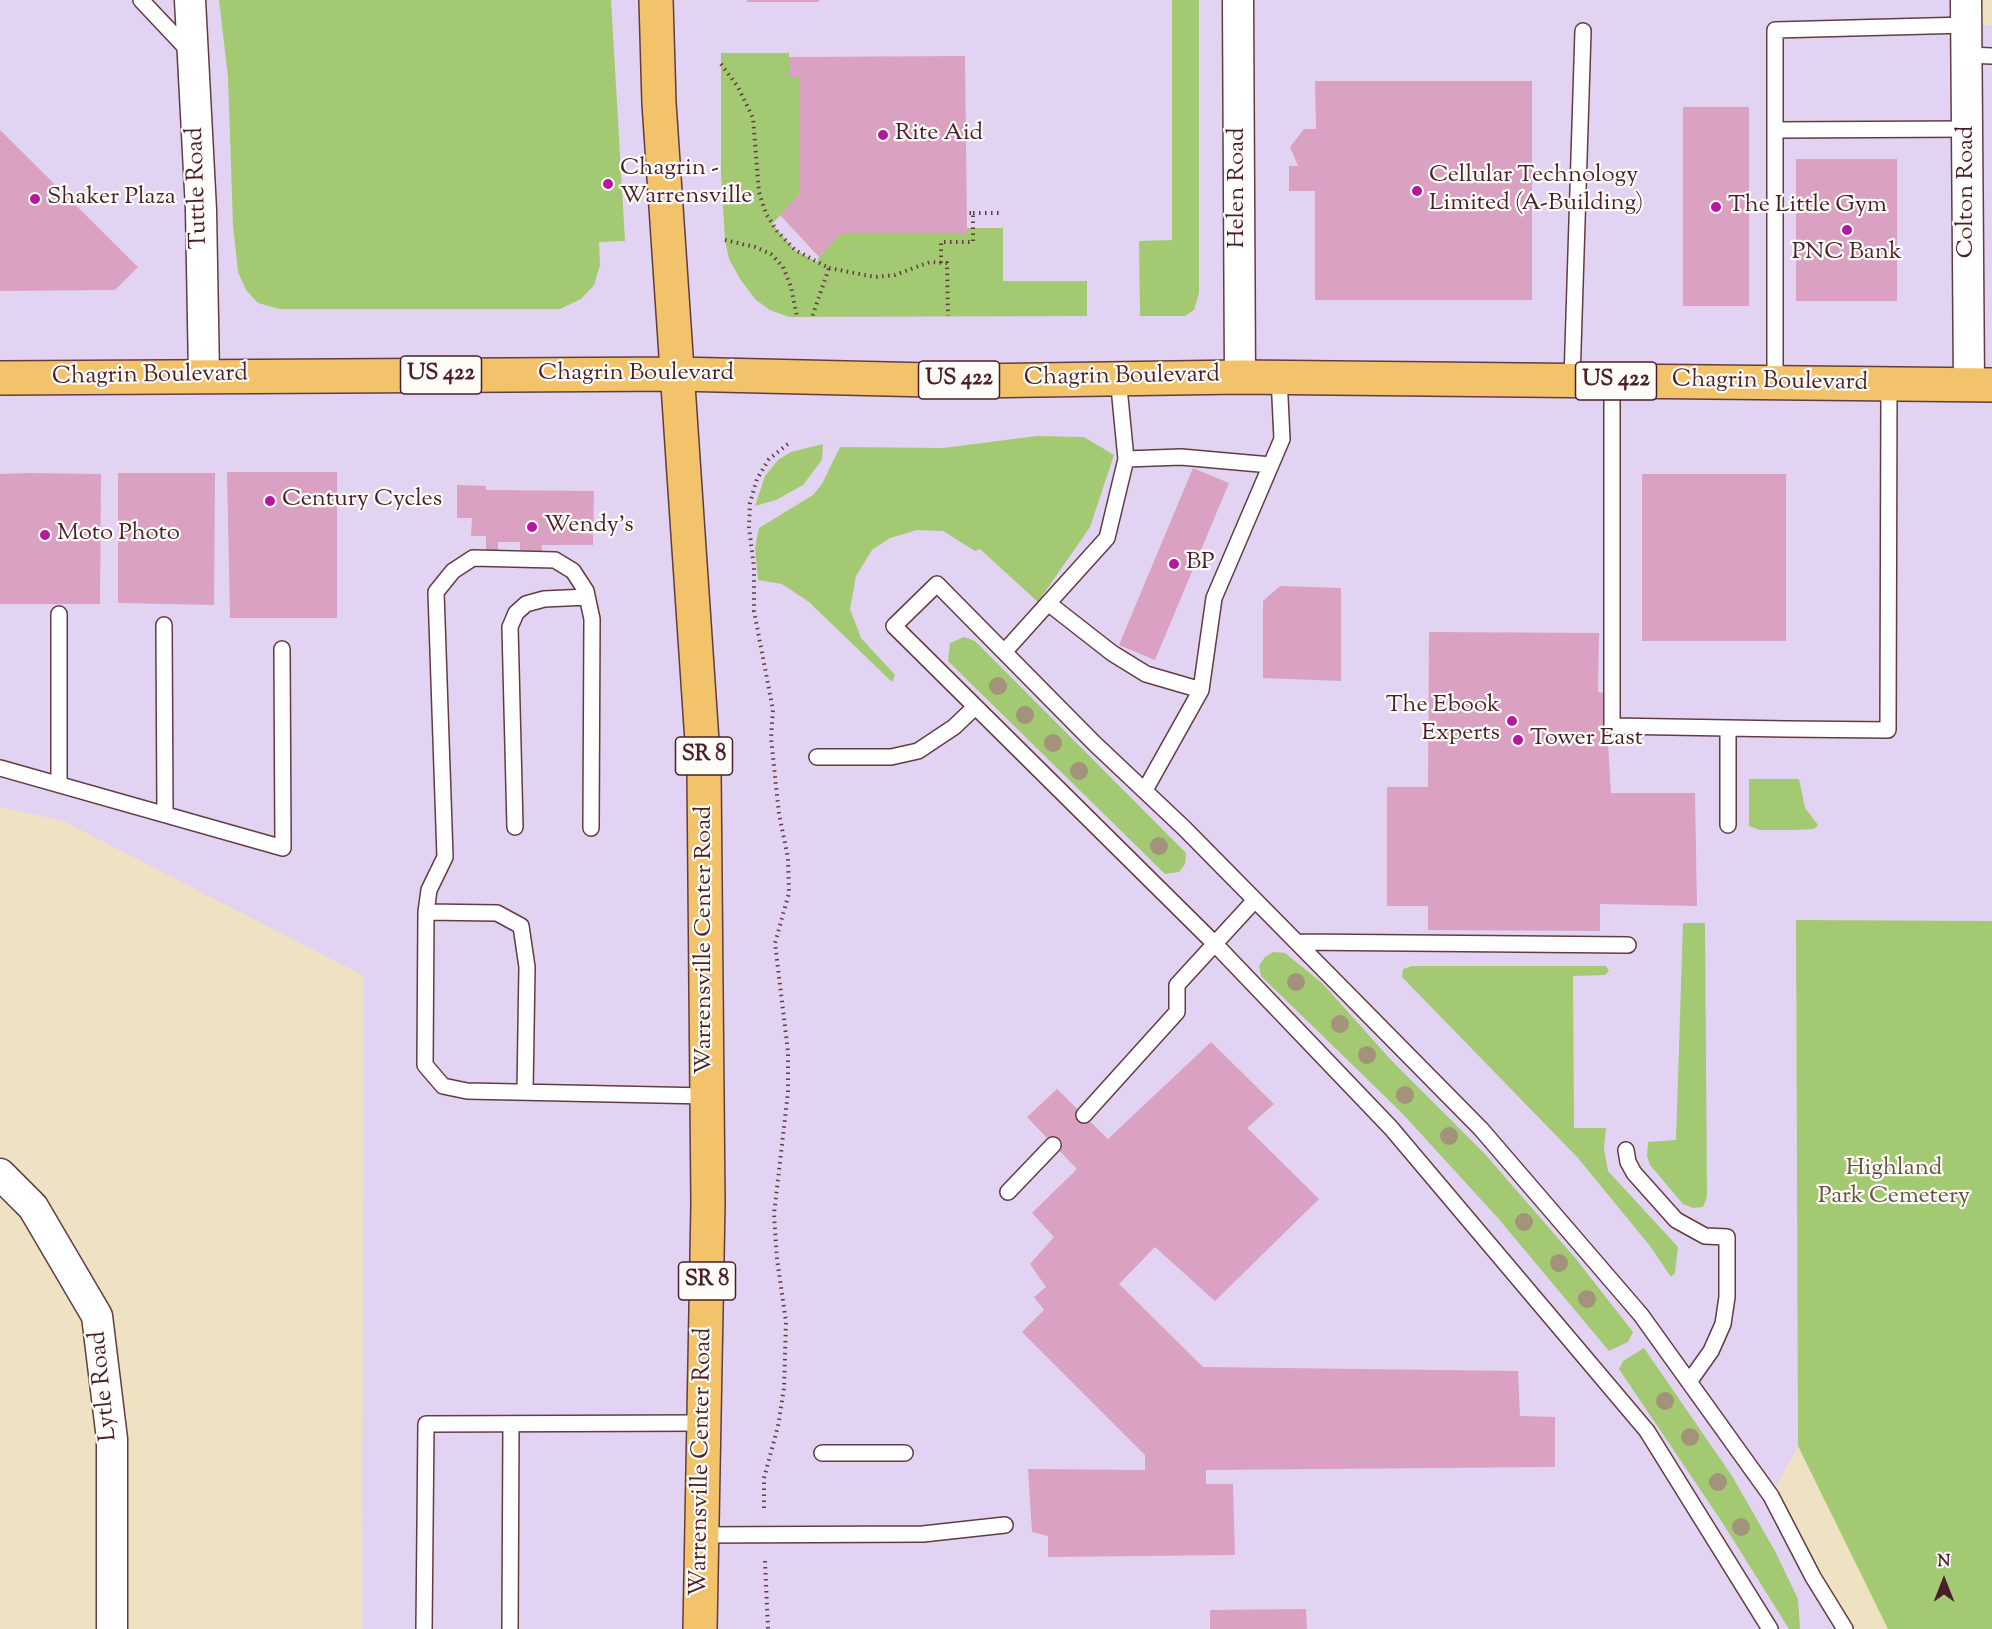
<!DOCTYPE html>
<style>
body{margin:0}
#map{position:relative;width:1992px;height:1629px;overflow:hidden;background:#eee2c2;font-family:"Sorts Mill Goudy",serif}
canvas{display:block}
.north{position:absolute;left:1914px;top:1551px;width:60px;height:60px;-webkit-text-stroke:4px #fdfcf7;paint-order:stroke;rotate:0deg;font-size:16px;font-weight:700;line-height:24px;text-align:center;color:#4a1f2b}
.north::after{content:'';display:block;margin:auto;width:21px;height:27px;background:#4a1f2b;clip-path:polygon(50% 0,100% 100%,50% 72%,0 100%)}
</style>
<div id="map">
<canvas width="1992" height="1629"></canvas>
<div class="north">N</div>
</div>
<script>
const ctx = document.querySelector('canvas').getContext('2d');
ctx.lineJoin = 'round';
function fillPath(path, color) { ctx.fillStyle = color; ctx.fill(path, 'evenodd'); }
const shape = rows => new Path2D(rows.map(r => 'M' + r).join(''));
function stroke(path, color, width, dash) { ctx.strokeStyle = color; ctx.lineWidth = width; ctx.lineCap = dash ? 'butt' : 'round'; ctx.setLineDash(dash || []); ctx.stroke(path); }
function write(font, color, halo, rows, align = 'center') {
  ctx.font = font + ' "Sorts Mill Goudy",serif'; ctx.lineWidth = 4.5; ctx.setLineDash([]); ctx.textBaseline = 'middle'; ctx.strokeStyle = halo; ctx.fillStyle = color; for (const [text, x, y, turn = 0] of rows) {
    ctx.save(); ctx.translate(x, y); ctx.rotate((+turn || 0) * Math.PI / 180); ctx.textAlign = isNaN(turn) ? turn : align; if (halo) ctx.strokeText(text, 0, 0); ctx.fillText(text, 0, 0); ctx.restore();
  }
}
const built = shape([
 [0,0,1966,0,1967,25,1992,25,1992,921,1796,921,1798,1446,1771,1496,1845,1629,362,1629,364,976,63,821,0,807]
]);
const green = shape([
 [219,0,611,0,625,241,599,242,600,265,594,285,581,299,560,309,279,309,258,303,246,290,238,272,233,225,228,77],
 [1172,0,1199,0,1199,293,1194,310,1185,316,1140,316,1139,241,1172,240],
 [721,53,789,53,789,77,800,77,800,194,772,224,795,250,817,262,819,257,840,234,967,234,967,228,1003,228,1003,281,1087,281,1087,316,789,317,770,310,756,300,740,279,729,259,725,240,721,174],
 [1037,436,1084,437,1114,455,1090,527,1038,602,980,549,975,551,943,531,917,530,890,538,872,550,856,576,850,609,861,638,895,675,892,682,809,602,782,584,758,580,755,548,759,528,813,495,822,484,840,447,943,448],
 [823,444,822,460,803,485,776,500,755,506,765,476,778,460,791,452],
 [964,637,975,641,1186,853,1185,864,1179,872,1165,874,948,661,950,643],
 [1749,779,1799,779,1805,808,1818,825,1814,829,1794,830,1760,830,1749,826],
 [1796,920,1992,921,1992,1629,1888,1629,1798,1446],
 [1683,923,1705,923,1707,1197,1703,1207,1693,1208,1683,1204,1650,1165,1647,1156,1648,1142,1676,1140],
 [1273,952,1285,953,1322,983,1391,1060,1484,1153,1576,1259,1633,1332,1628,1342,1609,1351,1497,1217,1400,1111,1261,976,1259,966,1265,957],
 [1412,966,1606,966,1609,971,1605,975,1573,976,1574,1128,1606,1128,1604,1149,1608,1171,1678,1247,1675,1273,1671,1277,1650,1246,1578,1158,1402,977,1403,969],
 [1644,1348,1732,1476,1775,1551,1798,1599,1800,1629,1789,1629,1722,1522,1619,1369,1623,1361]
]);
const building = shape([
 [747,0,819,0,819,2,747,2],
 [965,56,967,234,840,234,819,257,780,215,800,194,800,77,789,77,789,57],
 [1315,81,1532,81,1532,300,1315,300,1315,191,1289,191,1289,166,1298,166,1290,147,1304,129,1316,129],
 [1683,107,1749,107,1749,306,1683,306],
 [0,130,138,267,115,290,0,291],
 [1796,159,1897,159,1897,301,1796,301],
 [1193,468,1229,483,1155,660,1119,645],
 [227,472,337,472,337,618,230,618],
 [29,473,101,474,100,604,0,604,0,474],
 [118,473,215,473,214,605,118,603],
 [1642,474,1786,474,1786,641,1642,641],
 [457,485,486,486,486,490,594,491,593,545,542,545,542,551,520,551,520,542,498,542,498,550,486,550,486,536,471,536,472,518,457,518],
 [1280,586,1341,588,1341,681,1263,678,1263,601],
 [1429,632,1599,633,1598,692,1605,693,1611,793,1695,793,1697,906,1600,904,1600,931,1428,930,1428,906,1387,906,1387,787,1428,787],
 [1211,1042,1274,1104,1247,1128,1319,1199,1215,1301,1155,1247,1119,1284,1203,1367,1518,1371,1520,1416,1555,1417,1555,1467,1206,1470,1206,1484,1233,1484,1235,1555,1048,1557,1048,1536,1032,1532,1028,1469,1145,1470,1145,1455,1022,1332,1044,1310,1034,1297,1046,1287,1030,1264,1054,1237,1032,1213,1077,1169,1027,1117,1057,1089,1108,1139],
 [1306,1609,1307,1629,1210,1629,1210,1610]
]);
const path = shape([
 [721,64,738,87,753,118,759,192,766,214,777,231,795,250,829,268,812,317],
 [973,213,1003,213],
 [725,240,755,247,771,254,783,267,791,287,797,317],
 [941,263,941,242,973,242,973,213,967,213],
 [829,268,875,277,895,275,930,262,947,263,948,316],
 [764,1508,764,1478,778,1426,784,1388,786,1322,777,1259,774,1214,788,1092,788,1052,775,943,789,893,788,858,779,814,771,738,773,710,754,611,754,568,749,527,750,503,757,479,769,459,788,444],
 [765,1561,768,1629]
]);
const lane = shape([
 [141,0,190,52],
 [1967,55,1992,56],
 [1775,130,1967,129],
 [1118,377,1126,459,1181,457,1271,465],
 [1572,380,1583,31],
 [1612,381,1612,726,1786,729,1888,730,1889,384],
 [1775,383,1775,30,1967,25],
 [1048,603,1112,653,1146,674,1201,690],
 [164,625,165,814],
 [1005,651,1107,538,1126,459],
 [1728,728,1728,825],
 [817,757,891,757,918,751,954,727,974,708],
 [0,768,283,848,282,649],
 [59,783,59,614],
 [1145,790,1201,690,1214,598,1282,439,1279,377],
 [515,827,510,627,516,613,526,604,544,599,587,597],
 [591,828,592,619,586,591,573,571,555,560,473,558,453,571,436,592,445,857,429,890,426,912,425,1065,443,1086,467,1091,707,1096],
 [426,912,497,913,521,926,527,967,525,1091],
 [1298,942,1628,945],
 [1084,1115,1177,1012,1177,985,1255,900],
 [1626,1150,1628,1162,1634,1173,1676,1220,1705,1236,1727,1237,1727,1297,1723,1324,1711,1351,1689,1382],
 [1008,1192,1053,1145],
 [822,1453,905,1453],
 [701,1535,923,1534,1005,1525],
 [424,1629,426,1424,703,1423],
 [510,1629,511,1424],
 [1770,1629,1647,1431,1391,1128,1215,944,894,626,937,584,1094,743,1184,828,1481,1129,1641,1315,1771,1496,1813,1577,1845,1629]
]);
const street = shape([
 [190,0,201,210,204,376],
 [1238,0,1240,377],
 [1966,0,1969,385],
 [0,1174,33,1207,97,1316,112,1439,112,1629]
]);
const primary = shape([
 [656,0,659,103,704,771,708,1204,700,1629],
 [0,378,677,374,972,381,1240,377,1992,385]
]);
const trees = [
 [998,686],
 [1025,715],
 [1053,743],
 [1079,771],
 [1159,846],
 [1296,982],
 [1340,1024],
 [1367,1055],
 [1405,1095],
 [1449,1136],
 [1524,1222],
 [1559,1263],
 [1587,1299],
 [1665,1401],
 [1690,1437],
 [1718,1482],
 [1741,1527]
];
const markers = [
 [883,135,6,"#b5179e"],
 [608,184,6,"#b5179e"],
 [1417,191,6,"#b5179e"],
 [35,199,6,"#b5179e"],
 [1716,207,6,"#b5179e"],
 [1847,230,6,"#b5179e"],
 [270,501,6,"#b5179e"],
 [532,527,6,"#b5179e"],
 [45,535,6,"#b5179e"],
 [1174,564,6,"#b5179e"],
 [1512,721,6,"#b5179e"],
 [1518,740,6,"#b5179e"]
];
const shields = [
 [441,375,81],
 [959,380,81],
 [1616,381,81],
 [704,756,57],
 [707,1281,57]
];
const shieldNames = [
 ["US 422",441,375],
 ["US 422",959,380],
 ["US 422",1616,381],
 ["SR 8",704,756],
 ["SR 8",707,1281]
];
const poiNames = [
 ["Rite Aid",895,135],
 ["Chagrin -",620,170],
 ["Warrensville",620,198],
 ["Cellular Technology",1429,177],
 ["Limited (A-Building)",1429,205],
 ["Shaker Plaza",47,199],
 ["The Little Gym",1728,207],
 ["PNC Bank",1847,254,"center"],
 ["Century Cycles",282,501],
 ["Wendy's",544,527],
 ["Moto Photo",57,535],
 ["BP",1186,564],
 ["The Ebook",1500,707,"right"],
 ["Experts",1500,735,"right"],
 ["Tower East",1530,740]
];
const streetNames = [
 ["Tuttle Road",199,188,-92],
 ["Helen Road",1239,188,-90],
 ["Colton Road",1968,192,-90],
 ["Chagrin Boulevard",636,375],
 ["Chagrin Boulevard",150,377,-1],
 ["Chagrin Boulevard",1122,378,-1],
 ["Chagrin Boulevard",1770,383,1],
 ["Warrensville Center Road",706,940,-90],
 ["Lytle Road",105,1386,-96],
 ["Warrensville Center Road",703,1462,-89]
];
const parkNames = [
 ["Highland",1894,1170],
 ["Park Cemetery",1894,1198]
];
fillPath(built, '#e3d3f2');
fillPath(green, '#a4c973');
fillPath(building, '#daa1c2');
stroke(lane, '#633c42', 18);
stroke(street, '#633c42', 33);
stroke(primary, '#633c42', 36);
stroke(path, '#633c42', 4, [1.5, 4.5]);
stroke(lane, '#fff', 15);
stroke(street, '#fff', 30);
stroke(primary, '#f2c36a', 33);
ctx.fillStyle = '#a3937b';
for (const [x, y] of trees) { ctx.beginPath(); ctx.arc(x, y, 9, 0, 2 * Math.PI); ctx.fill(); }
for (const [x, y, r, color] of markers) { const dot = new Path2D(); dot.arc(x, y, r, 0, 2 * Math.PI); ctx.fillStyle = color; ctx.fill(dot); stroke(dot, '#fdfcf7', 2); }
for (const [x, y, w] of shields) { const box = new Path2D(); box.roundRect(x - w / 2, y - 19, w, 38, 4.5); ctx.fillStyle = '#fdfcf7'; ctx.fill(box); stroke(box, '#4a1f2b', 1.5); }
write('bold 22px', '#4a1f2b', null, shieldNames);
write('24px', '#4a1f2b', '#fdfcf7', poiNames, 'left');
write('24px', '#4a1f2b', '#fdfcf7', streetNames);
write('24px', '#655241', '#fdfcf7', parkNames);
</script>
